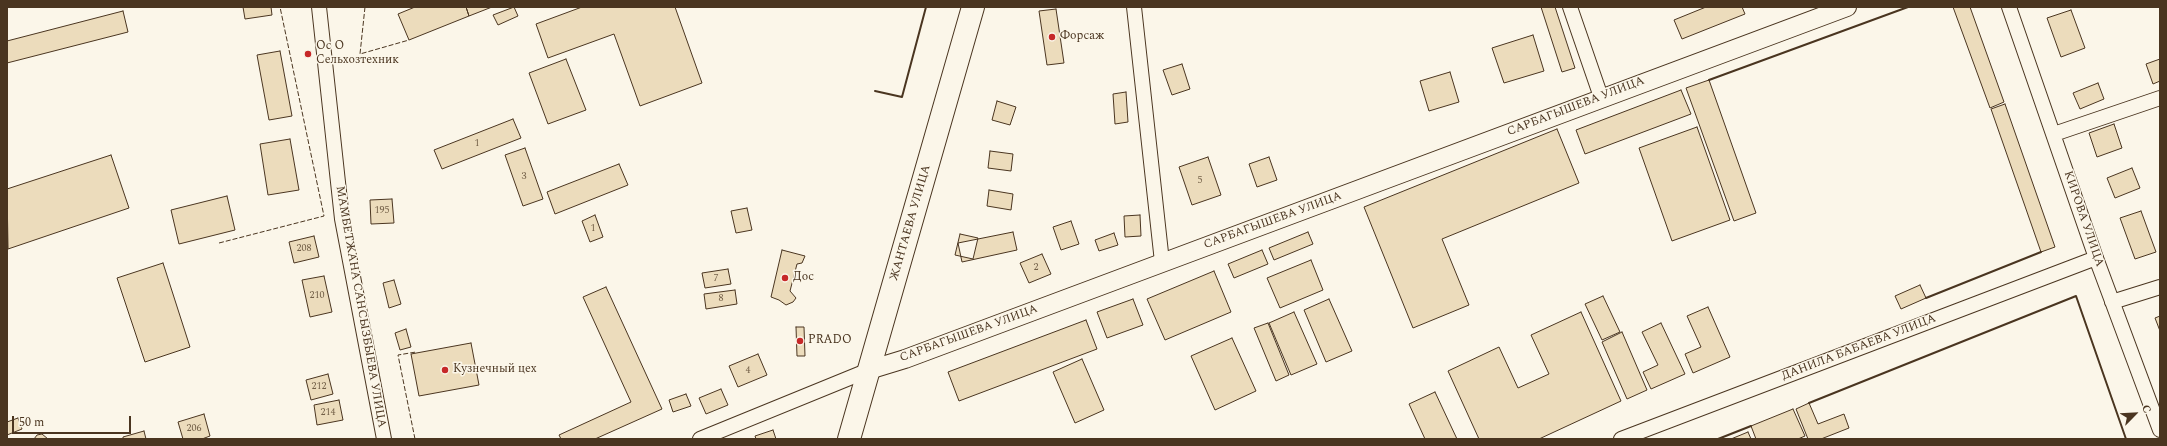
<!DOCTYPE html>
<meta charset="utf-8">
<style>
body{margin:0}
#map{position:relative;width:2167px;height:446px;overflow:hidden;background:#fbf6e9;font-family:Spectral,serif}
canvas{display:block}
.frame{position:absolute;inset:0;border:8px solid #4a3520;pointer-events:none}
.north{position:absolute;left:2115px;top:394px;width:40px;height:40px;-webkit-text-stroke:3px #fbf6e9;paint-order:stroke;rotate:66deg;font-size:11px;font-weight:700;line-height:16px;text-align:center;color:#4a3520}
.north::after{content:'';display:block;margin:auto;width:14px;height:18px;background:#4a3520;clip-path:polygon(50% 0,100% 100%,50% 72%,0 100%)}
.scale{position:absolute;left:12px;top:416px;width:119px;height:18px;box-sizing:border-box;border:2px solid #4a3520;border-top:0;padding-left:5px;font-size:12px;line-height:14px;white-space:nowrap;color:#4a3520;-webkit-text-stroke:3px #fbf6e9;paint-order:stroke}
</style>
<div id="map">
<canvas width="2167" height="446"></canvas>
<div class="frame"></div>
<div class="north">С</div>
<div class="scale">50 m</div>
</div>
<script>
const ctx = document.querySelector('canvas').getContext('2d');
ctx.lineJoin = 'round';
function fillPath(path, color) { ctx.fillStyle = color; ctx.fill(path, 'evenodd'); }
const shape = rows => new Path2D(rows.map(r => 'M' + r).join(''));
function stroke(path, color, width, dash) { ctx.strokeStyle = color; ctx.lineWidth = width; ctx.lineCap = dash ? 'butt' : 'round'; ctx.setLineDash(dash || []); ctx.stroke(path); }
function write(font, color, halo, rows, align = 'center') {
  ctx.font = font + ' Spectral,serif'; ctx.lineWidth = 3; ctx.setLineDash([]); ctx.textBaseline = 'middle'; ctx.strokeStyle = halo; ctx.fillStyle = color; for (const [text, x, y, turn = 0] of rows) {
    ctx.save(); ctx.translate(x, y); ctx.rotate((+turn || 0) * Math.PI / 180); ctx.textAlign = isNaN(turn) ? turn : align; if (halo) ctx.strokeText(text, 0, 0); ctx.fillText(text, 0, 0); ctx.restore();
  }
}
const building = shape([
 [243,7,271,7,272,15,245,19,243,7],
 [415,7,466,7,469,16,409,40,398,14,415,7],
 [466,7,492,7,469,16,466,7],
 [514,7,518,16,498,25,493,15,514,7],
 [582,7,675,7,702,83,640,106,614,34,548,58,536,24,582,7],
 [1541,7,1555,7,1575,68,1562,72,1541,7],
 [1706,7,1742,7,1745,14,1682,39,1674,20,1706,7],
 [1953,7,1970,7,2004,102,1990,108,1953,7],
 [1056,9,1064,63,1047,65,1039,11,1056,9],
 [2071,10,2085,48,2061,57,2047,18,2071,10],
 [123,11,128,32,7,63,7,41,123,11],
 [1533,35,1544,71,1504,83,1492,48,1533,35],
 [280,51,292,116,269,120,257,55,280,51],
 [566,59,586,110,548,124,529,73,566,59],
 [2160,59,2160,81,2153,84,2146,64,2160,59],
 [1182,64,1190,89,1172,95,1163,70,1182,64],
 [1450,72,1459,102,1429,111,1420,81,1450,72],
 [1709,80,1756,213,1734,221,1686,88,1709,80],
 [2098,83,2104,99,2080,109,2073,93,2098,83],
 [1681,90,1691,114,1585,154,1576,130,1681,90],
 [1126,92,1128,122,1115,124,1113,94,1126,92],
 [997,101,1016,107,1010,125,992,120,997,101],
 [2005,104,2055,247,2041,252,1991,109,2005,104],
 [513,119,521,138,442,169,434,150,513,119],
 [2114,124,2122,148,2097,157,2089,133,2114,124],
 [1697,127,1730,220,1672,241,1639,148,1697,127],
 [1557,129,1579,183,1442,239,1469,305,1413,328,1364,207,1557,129],
 [290,139,299,190,268,195,260,144,290,139],
 [525,148,543,199,523,206,505,155,525,148],
 [990,151,1013,154,1011,171,988,168,990,151],
 [111,155,129,208,8,249,7,189,111,155],
 [1208,157,1221,195,1192,205,1179,167,1208,157],
 [1269,157,1277,180,1257,187,1249,164,1269,157],
 [619,164,628,185,555,214,547,192,619,164],
 [2132,168,2140,188,2115,198,2107,178,2132,168],
 [989,190,1013,194,1011,210,987,206,989,190],
 [227,196,235,230,179,244,171,210,227,196],
 [392,199,394,223,371,224,370,200,392,199],
 [747,208,752,230,736,233,731,211,747,208],
 [2141,211,2156,252,2135,259,2120,218,2141,211],
 [595,215,603,237,590,242,582,221,595,215],
 [1140,215,1141,236,1125,237,1124,216,1140,215],
 [1071,221,1079,244,1061,250,1053,227,1071,221],
 [1013,232,1017,250,962,262,958,243,1013,232],
 [1308,232,1313,244,1274,260,1269,248,1308,232],
 [1114,233,1118,245,1099,251,1095,240,1114,233],
 [960,234,978,238,973,259,955,255,960,234],
 [314,236,319,257,294,263,289,242,314,236],
 [782,250,805,256,802,263,797,264,790,291,796,298,793,302,786,305,779,300,771,297,782,250],
 [1262,250,1268,264,1234,278,1228,264,1262,250],
 [1042,254,1051,274,1029,283,1020,263,1042,254],
 [1311,260,1323,290,1280,308,1267,278,1311,260],
 [163,263,190,347,145,362,117,278,163,263],
 [728,269,731,284,705,288,702,273,728,269],
 [1214,271,1231,312,1165,340,1147,299,1214,271],
 [324,276,332,312,310,317,302,280,324,276],
 [394,280,401,304,389,308,383,283,394,280],
 [1920,285,1926,298,1901,309,1895,296,1920,285],
 [606,287,662,409,595,439,561,439,559,435,631,402,583,297,606,287],
 [735,290,737,304,706,309,704,294,735,290],
 [1603,296,1620,332,1602,340,1585,304,1603,296],
 [1133,299,1143,325,1107,338,1097,312,1133,299],
 [1329,299,1352,351,1326,362,1304,310,1329,299],
 [1708,307,1730,357,1693,373,1685,354,1701,347,1687,316,1708,307],
 [1294,312,1317,364,1291,375,1269,323,1294,312],
 [1581,312,1621,401,1539,439,1479,439,1448,371,1499,347,1518,388,1549,374,1531,335,1581,312],
 [2160,316,2160,331,2155,318,2160,316],
 [1086,320,1097,349,959,401,948,372,1086,320],
 [1268,323,1289,375,1276,381,1254,328,1268,323],
 [1661,323,1685,374,1651,389,1643,372,1658,365,1642,332,1661,323],
 [796,327,804,327,805,356,797,356,796,327],
 [406,329,411,347,400,350,395,333,406,329],
 [1622,332,1647,390,1627,399,1602,342,1622,332],
 [1232,338,1256,391,1215,410,1191,356,1232,338],
 [471,343,479,385,419,396,411,354,471,343],
 [758,354,767,375,738,387,729,366,758,354],
 [1082,359,1104,410,1075,423,1053,372,1082,359],
 [328,374,333,394,311,400,306,380,328,374],
 [721,389,728,405,706,414,699,398,721,389],
 [1435,392,1457,439,1425,439,1409,404,1435,392],
 [686,394,691,406,673,412,669,400,686,394],
 [339,400,343,420,317,425,314,405,339,400],
 [1809,403,1818,424,1844,414,1849,428,1821,439,1808,439,1796,409,1809,403],
 [1793,409,1805,436,1798,439,1756,439,1751,426,1793,409],
 [204,414,210,436,202,439,183,439,178,422,204,414],
 [18,418,22,429,7,435,7,422,18,418],
 [773,430,776,439,756,439,755,436,773,430],
 [144,431,146,439,123,439,123,437,144,431],
 [1748,432,1751,439,1731,439,1748,432],
 [42,434,48,439,34,439,37,435,42,434]
]);
const minor = shape([
 [319,7,342,219,384,439],
 [1134,7,1162,262],
 [1570,7,1601,97],
 [2009,7,2096,258,2160,430],
 [2054,134,2160,98],
 [2112,302,2160,287],
 [700,439,869,370],
 [1621,439,2096,258]
]);
const tertiary = shape([
 [869,370,905,359,1847,7]
]);
const primary = shape([
 [849,439,973,7]
]);
const fence = shape([
 [365,7,360,54,409,40],
 [219,243,324,216,280,7],
 [415,439,398,355,416,352]
]);
const wall = shape([
 [1709,80,1908,7],
 [875,91,902,97,926,7],
 [1926,298,2041,252],
 [1809,403,2076,296,2126,439],
 [1718,439,1751,426]
]);
const markers = [
 [1052,37,4,"#c62828"],
 [308,54,4,"#c62828"],
 [785,278,4,"#c62828"],
 [800,341,4,"#c62828"],
 [445,370,4,"#c62828"]
];
const numberNames = [
 ["1",477,144],
 ["3",524,177],
 ["5",1200,181],
 ["195",382,211],
 ["1",593,229],
 ["208",304,249],
 ["2",1036,268],
 ["7",716,279],
 ["210",317,296],
 ["8",721,299],
 ["4",748,371],
 ["212",319,387],
 ["214",328,413],
 ["206",194,429]
];
const poiNames = [
 ["Форсаж",1060,37],
 ["Ос О",316,47],
 ["Сельхозтехник",316,61],
 ["Дос",793,278],
 ["PRADO",808,341],
 ["Кузнечный цех",453,370]
];
const streetNames = [
 ["САРБАГЫШЕВА УЛИЦА",1576,107,-21],
 ["КИРОВА УЛИЦА",2083,219,71],
 ["САРБАГЫШЕВА УЛИЦА",1273,221,-20],
 ["ЖАНТАЕВА УЛИЦА",911,223,-74],
 ["МАМБЕТЖАНА САНСЫЗБЫЕВА УЛИЦА",360,307,80],
 ["САРБАГЫШЕВА УЛИЦА",969,334,-20],
 ["ДАНИЛА БАБАЕВА УЛИЦА",1859,348,-21]
];
fillPath(building, '#ecdcbc');
stroke(building, '#4a3520', 1);
stroke(minor, '#4a3520', 16);
stroke(tertiary, '#4a3520', 20);
stroke(primary, '#4a3520', 24);
stroke(minor, '#fbf6e9', 14);
stroke(tertiary, '#fbf6e9', 18);
stroke(primary, '#fbf6e9', 22);
stroke(fence, '#4a3520', 1, [5, 2]);
stroke(wall, '#4a3520', 2);
for (const [x, y, r, color] of markers) { const dot = new Path2D(); dot.arc(x, y, r, 0, 2 * Math.PI); ctx.fillStyle = color; ctx.fill(dot); stroke(dot, '#fbf6e9', 1.5); }
write('10px', '#725f47', null, numberNames);
write('12px', '#4a3520', '#fbf6e9', poiNames, 'left');
write('12px', '#4a3520', '#fbf6e9', streetNames);
</script>
